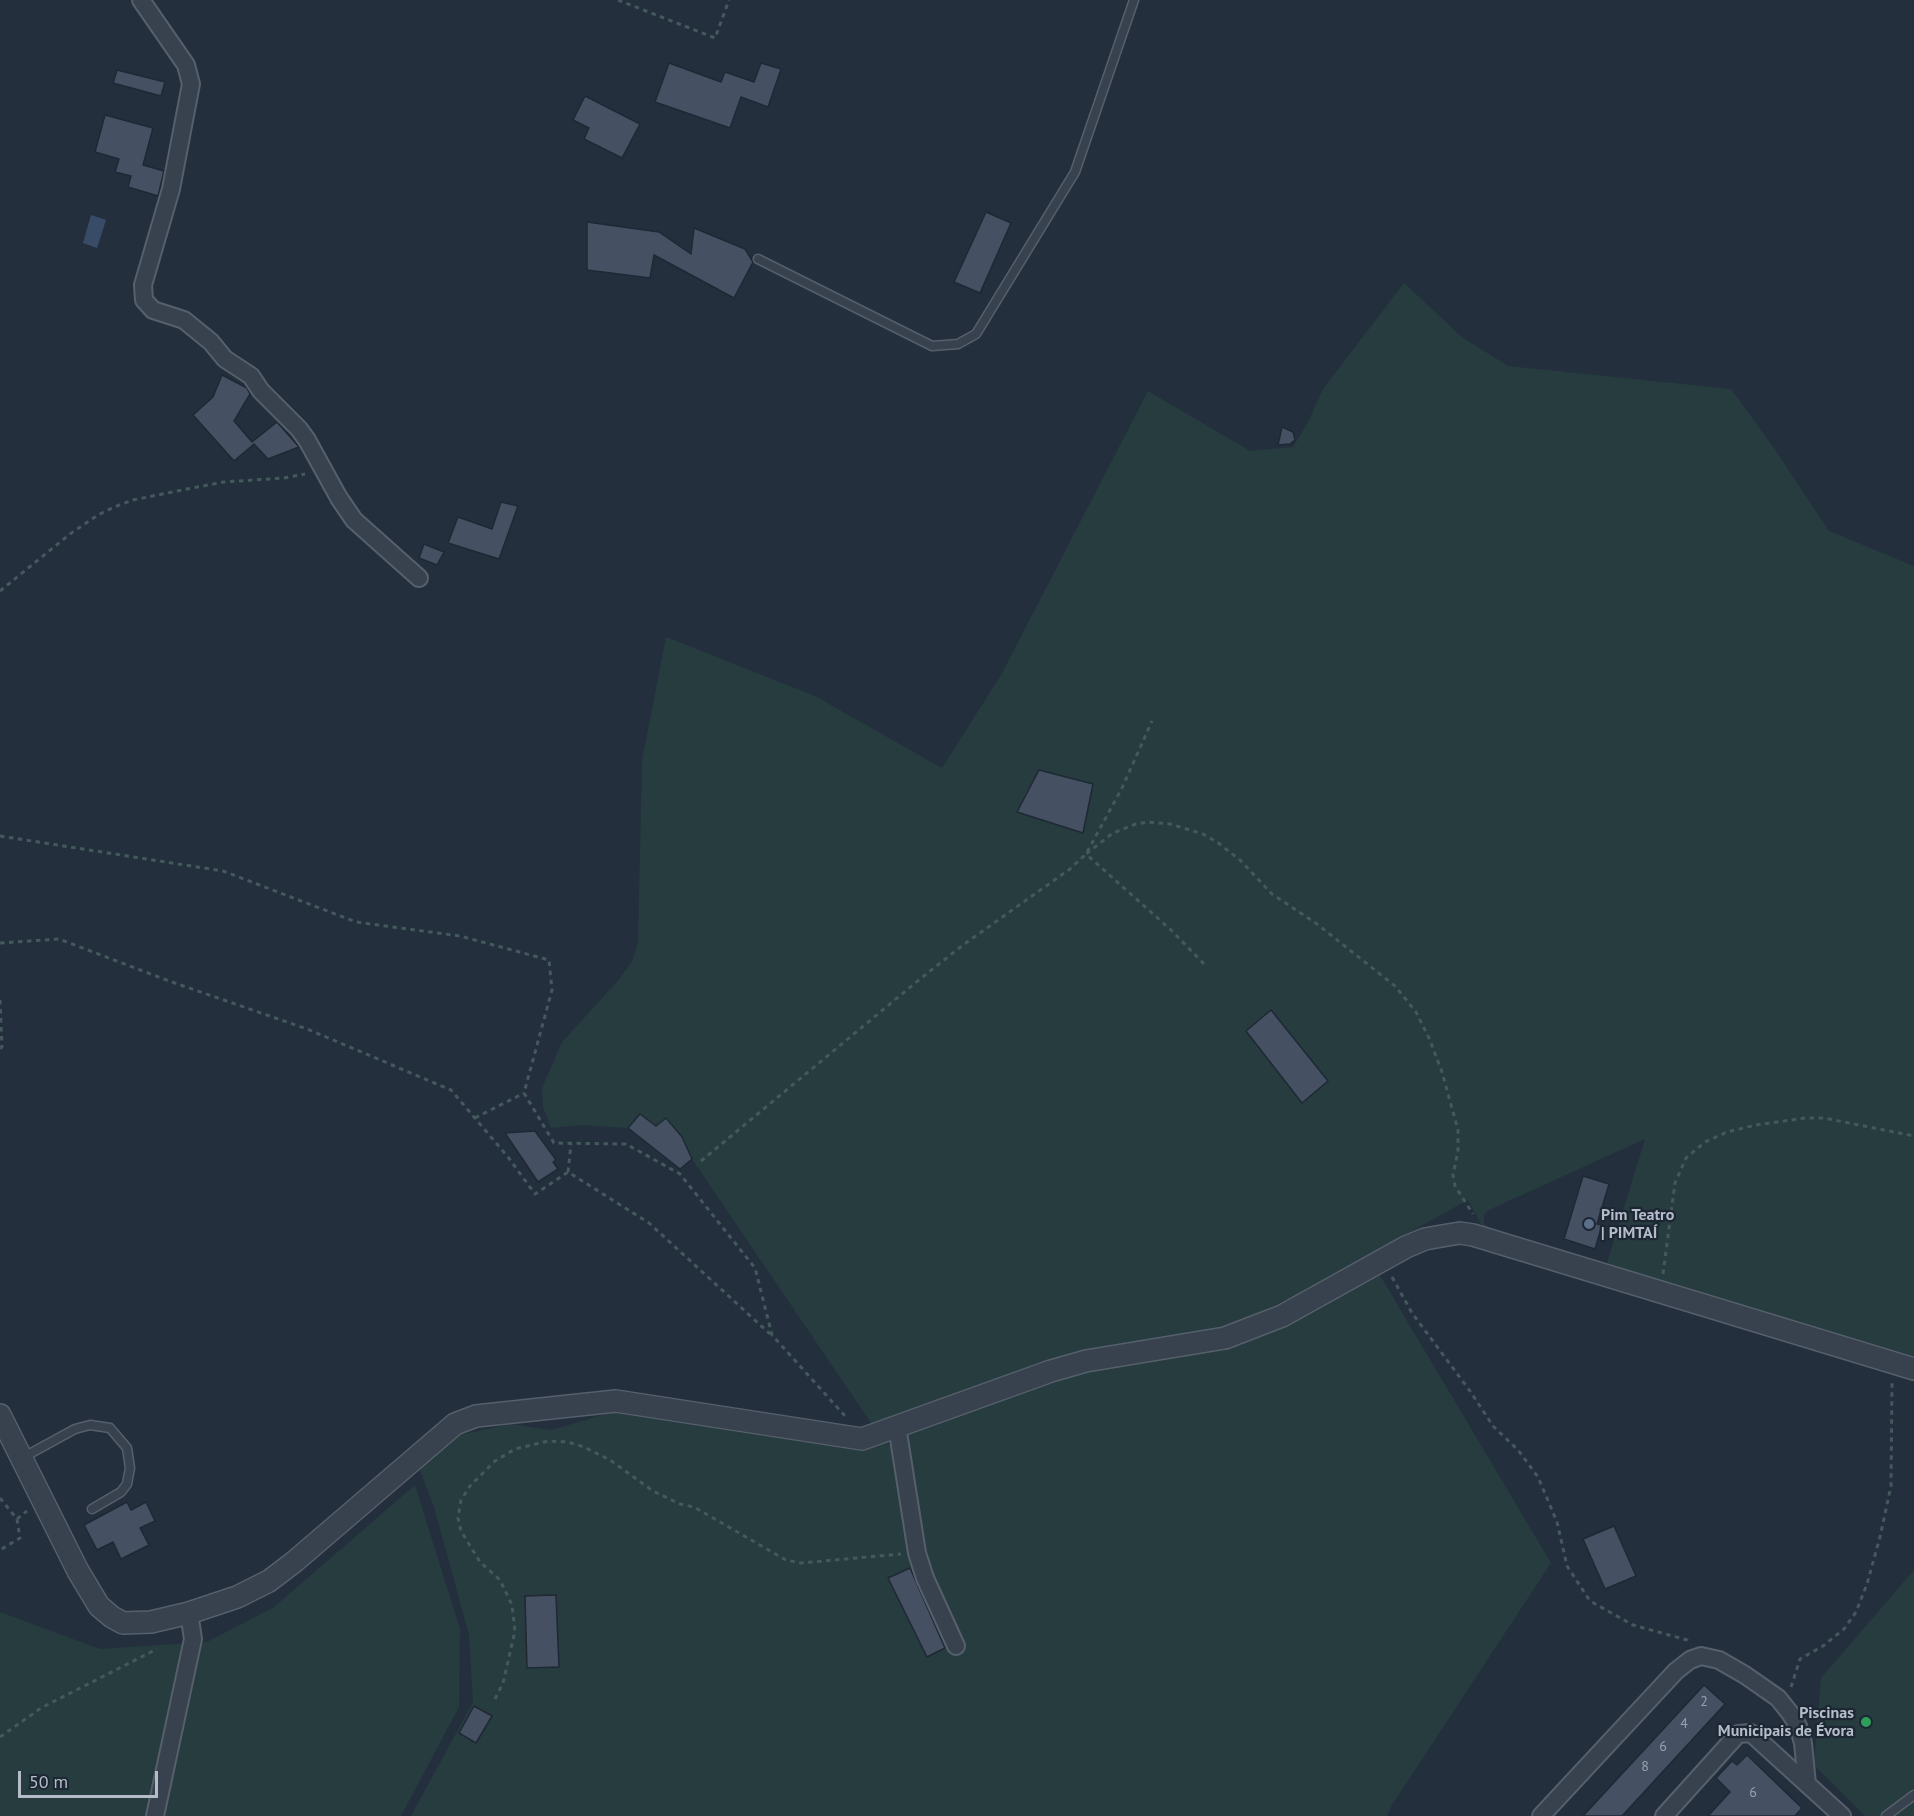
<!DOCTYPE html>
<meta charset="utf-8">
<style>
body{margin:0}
#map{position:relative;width:1914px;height:1816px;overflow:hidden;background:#242f3e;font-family:"PT Sans",sans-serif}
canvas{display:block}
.scale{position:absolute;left:18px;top:1771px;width:140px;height:27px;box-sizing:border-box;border:3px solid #b4bcc9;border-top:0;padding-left:8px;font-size:18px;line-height:21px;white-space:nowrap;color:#b4bcc9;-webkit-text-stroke:4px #1d2633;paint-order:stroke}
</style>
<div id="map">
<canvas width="1914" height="1816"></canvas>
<div class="scale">50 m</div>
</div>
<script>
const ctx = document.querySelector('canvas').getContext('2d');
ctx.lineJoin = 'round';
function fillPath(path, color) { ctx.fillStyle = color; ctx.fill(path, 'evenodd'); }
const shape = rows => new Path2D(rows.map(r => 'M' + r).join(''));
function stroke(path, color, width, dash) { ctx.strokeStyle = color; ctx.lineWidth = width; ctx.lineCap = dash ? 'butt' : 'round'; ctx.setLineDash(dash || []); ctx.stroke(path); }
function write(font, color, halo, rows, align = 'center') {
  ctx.font = font + ' "PT Sans",sans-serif'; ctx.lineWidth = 4.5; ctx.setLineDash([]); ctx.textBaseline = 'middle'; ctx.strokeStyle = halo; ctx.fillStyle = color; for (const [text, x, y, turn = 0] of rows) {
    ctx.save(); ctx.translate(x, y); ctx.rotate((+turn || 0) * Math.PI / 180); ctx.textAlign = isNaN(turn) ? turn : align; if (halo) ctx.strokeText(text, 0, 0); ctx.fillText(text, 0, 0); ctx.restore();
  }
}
const green = shape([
 [1404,283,1462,337,1508,366,1731,389,1774,448,1829,531,1914,566,1914,1360,1484,1230,1468,1200,1298,1294,1235,1324,1104,1349,873,1426,692,1159,680,1169,628,1128,579,1125,551,1128,543,1107,542,1088,562,1042,616,983,631,963,635,953,638,942,642,761,666,637,815,696,942,768,1001,675,1148,391,1250,451,1293,447,1308,422,1323,389],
 [1645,1139,1607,1263,1493,1230,1484,1224,1484,1215,1489,1210],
 [1378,1272,1551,1563,1392,1805,1387,1816,411,1816,473,1702,469,1635,434,1507,418,1465,459,1435,511,1424,551,1430,620,1410,783,1434,845,1448,866,1445,886,1440,890,1446,907,1440,906,1434,933,1426,935,1421,1068,1373,1138,1359],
 [415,1485,460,1629,459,1707,401,1816,0,1816,0,1612,100,1649,207,1642,274,1607],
 [1914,1570,1914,1816,1865,1816,1814,1765,1821,1678]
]);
const water = shape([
 [91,215,106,220,97,248,83,243]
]);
const building = shape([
 [669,63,721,82,725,72,754,82,761,63,781,69,768,107,741,97,730,128,655,102,669,63],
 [117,70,165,82,161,96,113,83,117,70],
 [585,96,640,124,622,158,584,139,589,128,573,120,585,96],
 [105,115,153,128,143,165,164,171,158,196,128,187,131,176,115,172,119,159,95,152,105,115],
 [986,212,1011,223,980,293,954,282,986,212],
 [587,222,659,232,691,254,694,228,745,249,753,262,734,298,654,255,650,278,587,270,587,222],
 [222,375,247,388,250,394,234,421,252,442,277,422,299,447,268,459,254,444,234,461,193,415,213,397,222,375],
 [1282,427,1293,432,1295,440,1290,444,1278,445,1282,427],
 [501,502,518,506,499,559,448,543,458,517,492,529,501,502],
 [424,544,444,552,437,565,419,558,424,544],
 [1039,770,1093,784,1083,833,1017,812,1039,770],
 [1271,1010,1328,1081,1302,1103,1246,1031,1271,1010],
 [640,1114,656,1126,666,1118,682,1137,692,1159,680,1169,628,1128,640,1114],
 [535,1131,556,1160,553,1162,558,1169,538,1182,505,1133,535,1131],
 [1583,1176,1609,1184,1597,1224,1602,1225,1595,1249,1564,1239,1583,1176],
 [127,1502,131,1510,146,1502,155,1521,140,1528,149,1545,121,1559,113,1542,97,1550,84,1525,127,1502],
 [1614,1526,1636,1576,1605,1589,1583,1539,1614,1526],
 [910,1568,945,1648,927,1657,888,1578,910,1568],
 [556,1595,559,1667,527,1668,525,1596,556,1595],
 [1704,1685,1725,1704,1622,1816,1583,1816,1704,1685],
 [474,1706,492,1716,476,1743,459,1733,474,1706],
 [1747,1755,1802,1808,1795,1816,1708,1816,1730,1792,1716,1778,1732,1761,1737,1765,1747,1755]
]);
const path = shape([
 [618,0,715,38,729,0],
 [0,591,70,534,98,515,114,507,133,500,187,489,224,482,284,478,305,474],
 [0,836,223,871,356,922,460,936,549,960,552,990,524,1093,554,1143,626,1144,680,1174,755,1268,772,1335,845,1416],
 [0,943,59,939,169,981,307,1029,451,1090,508,1157,535,1194,568,1172,649,1223,770,1334],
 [1204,964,1171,930,1086,854,1113,833,1136,824,1148,822,1170,824,1203,834,1217,842,1240,860,1272,894,1317,924,1395,986,1416,1012,1429,1038,1442,1072,1458,1130,1458,1151,1453,1175,1455,1186,1473,1214],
 [0,1000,2,1047,0,1049],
 [475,1118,524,1093],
 [701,1161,920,979,963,945,1070,869,1086,854,1122,788,1152,721],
 [568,1172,571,1144],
 [1663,1274,1675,1183,1686,1158,1705,1142,1727,1132,1756,1125,1805,1118,1824,1118,1914,1136],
 [1392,1277,1412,1313,1470,1391,1493,1426,1518,1450,1538,1477,1557,1522,1567,1566,1590,1601,1633,1625,1687,1640,1690,1643],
 [0,1498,17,1519,20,1538,0,1550],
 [17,1519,27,1511],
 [1791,1687,1800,1659,1823,1646,1844,1629,1856,1612,1867,1584,1880,1537,1891,1486,1892,1382],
 [495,1699,503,1683,515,1631,512,1605,500,1580,480,1562,461,1531,458,1518,461,1500,470,1486,495,1461,515,1449,548,1441,568,1442,584,1447,610,1460,653,1491,680,1504,694,1507,786,1560,801,1563,901,1554],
 [0,1737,41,1708,157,1649]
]);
const service = shape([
 [758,259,932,346,958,344,976,334,1075,172,1134,0],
 [22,1458,75,1429,90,1425,110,1428,127,1448,130,1468,127,1484,121,1492,92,1509],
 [1886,1816,1914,1795]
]);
const minor = shape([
 [141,0,186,65,191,84,171,189,143,285,144,300,153,310,184,320,211,342,225,359,251,376,261,391,299,429,307,440,339,498,354,520,419,578],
 [897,1426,917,1553,925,1578,956,1646],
 [155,1816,193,1639,189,1613],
 [1541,1816,1676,1671,1690,1660,1701,1656,1719,1660,1745,1675,1778,1698,1790,1713,1798,1726,1803,1743,1807,1784],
 [1664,1816,1738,1734,1751,1733,1842,1816]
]);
const tertiary = shape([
 [0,1415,78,1571,99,1606,112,1617,123,1623,151,1622,189,1613,237,1597,269,1581,294,1562,455,1424,476,1416,616,1401,862,1439,1051,1371,1086,1361,1225,1338,1282,1316,1406,1247,1425,1239,1442,1236,1460,1233,1473,1235,1914,1369]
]);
const markers = [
 [1589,1224,6,"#5c6f8a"],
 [1866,1722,6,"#2e9e5b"]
];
const numberNames = [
 ["2",1704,1702],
 ["4",1684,1724],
 ["6",1663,1747],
 ["8",1645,1767],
 ["6",1753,1793]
];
const poiNames = [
 ["Pim Teatro",1601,1215],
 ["| PIMTAÍ",1601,1233],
 ["Piscinas",1854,1713,"right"],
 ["Municipais de Évora",1854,1731,"right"]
];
fillPath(green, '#263c3f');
fillPath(water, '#394c67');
fillPath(building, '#455162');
stroke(building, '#1f2835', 1.5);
stroke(service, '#565f6c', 11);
stroke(minor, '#565f6c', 20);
stroke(tertiary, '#565f6c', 24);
stroke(path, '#44595c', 3, [4.5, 4.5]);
stroke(service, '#38414e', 8);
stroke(minor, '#38414e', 16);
stroke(tertiary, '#38414e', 21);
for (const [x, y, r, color] of markers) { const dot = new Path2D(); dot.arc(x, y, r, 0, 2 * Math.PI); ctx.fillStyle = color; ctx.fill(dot); stroke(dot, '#1d2633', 2); }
write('14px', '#98a1af', null, numberNames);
write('bold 16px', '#b4bcc9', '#1d2633', poiNames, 'left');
</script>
